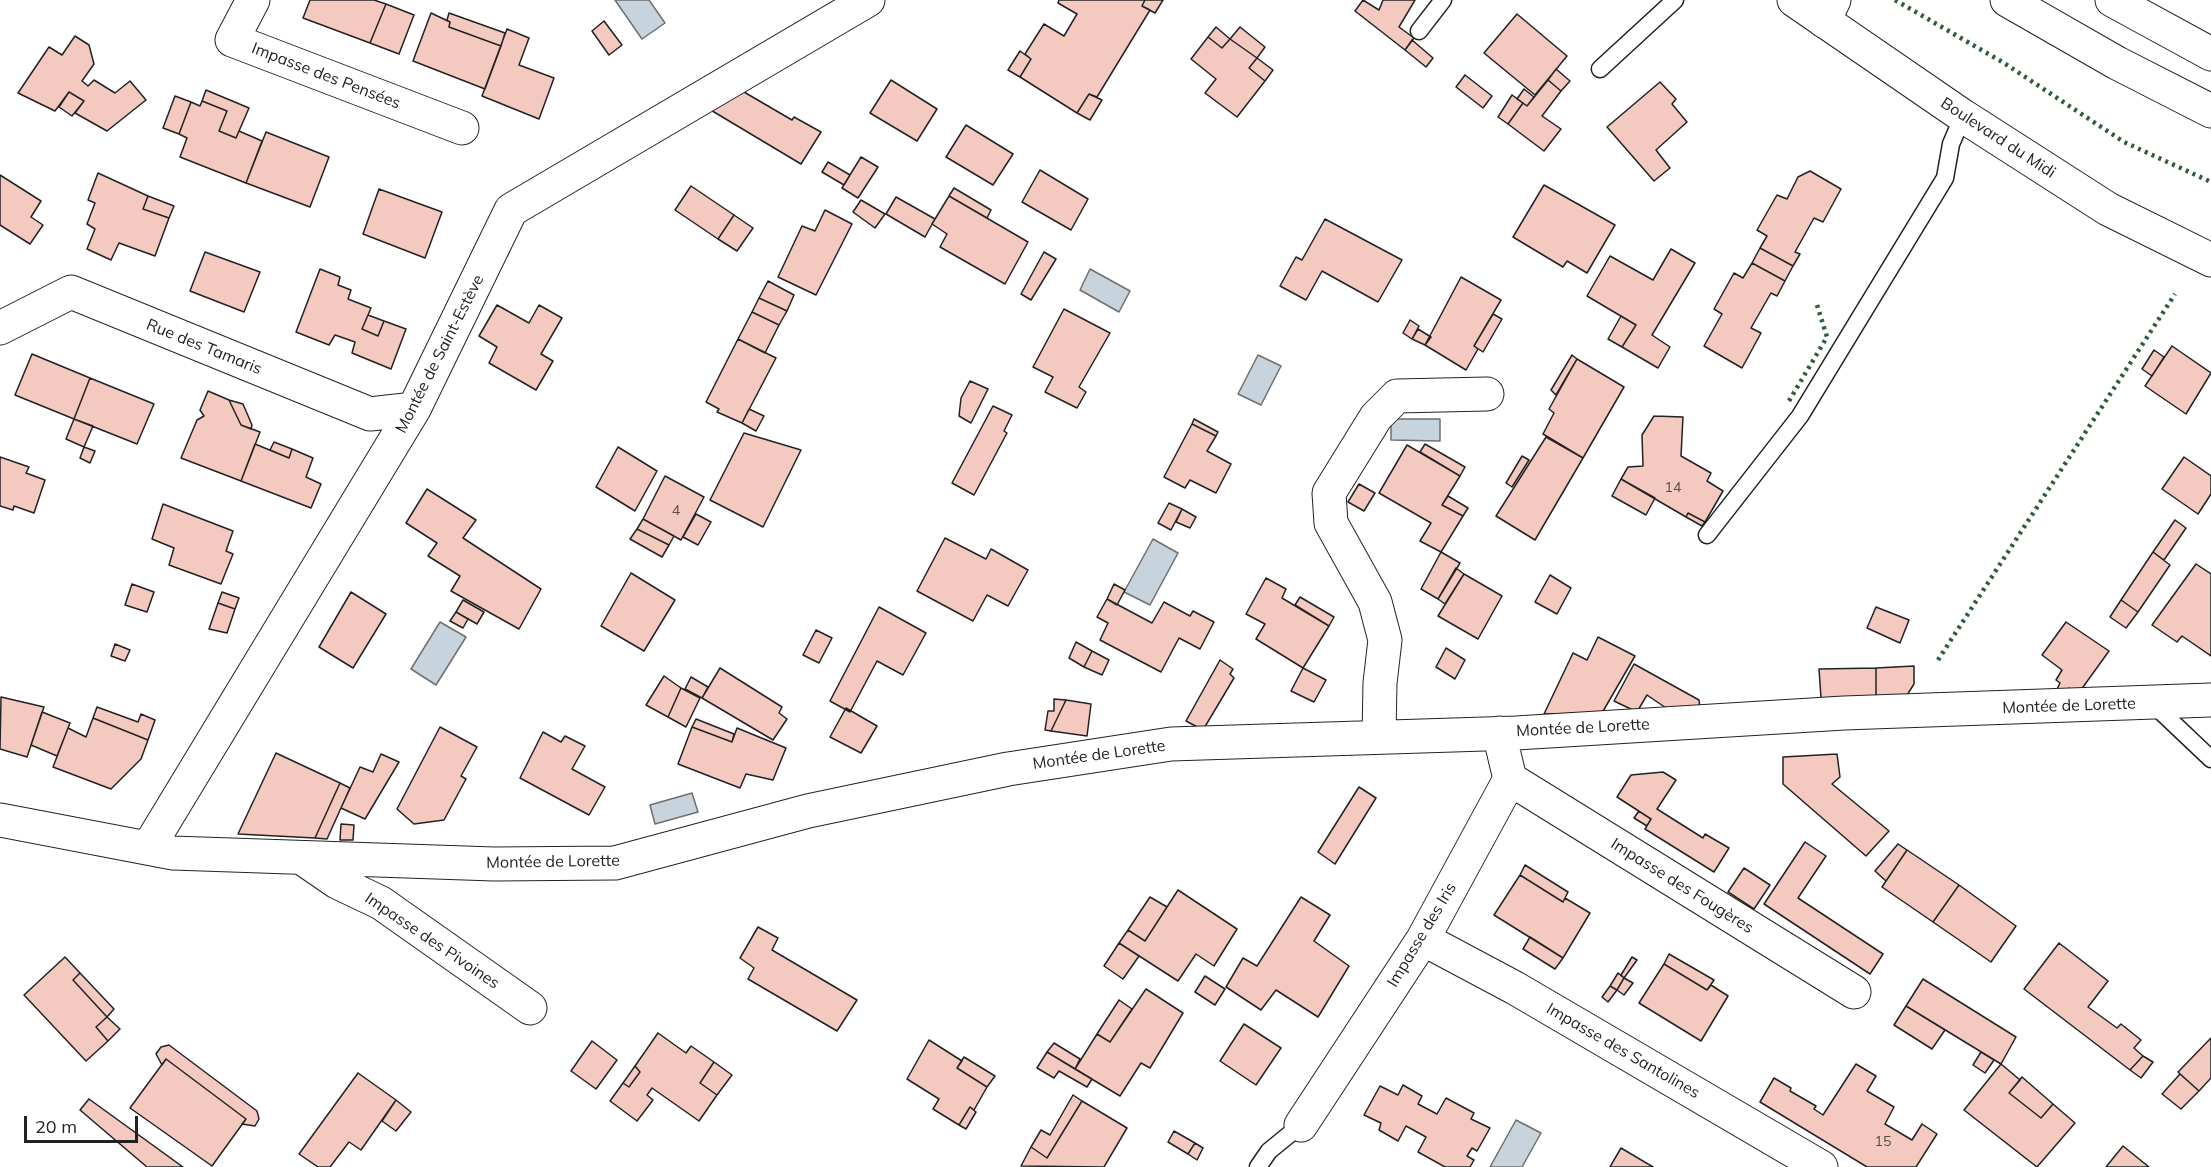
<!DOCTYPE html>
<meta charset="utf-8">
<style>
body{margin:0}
#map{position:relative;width:2211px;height:1167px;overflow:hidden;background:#fff;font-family:Mulish,sans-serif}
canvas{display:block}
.scale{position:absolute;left:24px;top:1116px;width:114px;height:27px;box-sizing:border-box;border:3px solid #222;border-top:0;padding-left:8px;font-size:18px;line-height:21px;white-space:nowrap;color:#222;-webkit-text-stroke:4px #fff;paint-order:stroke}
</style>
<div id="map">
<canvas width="2211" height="1167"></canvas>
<div class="scale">20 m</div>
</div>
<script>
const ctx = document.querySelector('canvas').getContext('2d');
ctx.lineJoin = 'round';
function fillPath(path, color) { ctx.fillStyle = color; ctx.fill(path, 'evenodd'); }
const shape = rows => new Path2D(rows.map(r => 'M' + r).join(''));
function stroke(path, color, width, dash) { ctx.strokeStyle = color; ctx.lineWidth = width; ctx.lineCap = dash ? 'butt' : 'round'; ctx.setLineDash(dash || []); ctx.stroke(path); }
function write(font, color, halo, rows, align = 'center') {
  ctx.font = font + ' Mulish,sans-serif'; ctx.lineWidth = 4.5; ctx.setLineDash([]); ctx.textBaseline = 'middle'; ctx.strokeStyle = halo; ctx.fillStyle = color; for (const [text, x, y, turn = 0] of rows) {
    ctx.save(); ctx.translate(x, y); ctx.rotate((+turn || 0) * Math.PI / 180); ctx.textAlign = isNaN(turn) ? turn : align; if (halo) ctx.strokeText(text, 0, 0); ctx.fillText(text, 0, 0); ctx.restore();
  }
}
const water = shape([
 [615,0,649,0,665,23,642,39,615,0],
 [1090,269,1130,291,1119,312,1080,290,1090,269],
 [1258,355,1281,366,1261,405,1238,394,1258,355],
 [1391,419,1440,419,1440,441,1391,440,1391,419],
 [1153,539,1178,553,1150,605,1124,592,1153,539],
 [440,622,466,637,436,685,411,669,440,622],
 [692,793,698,812,655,824,650,805,692,793],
 [1516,1120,1541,1133,1522,1167,1490,1167,1516,1120]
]);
const building = shape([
 [310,0,374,0,386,4,370,43,303,18,310,0],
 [1059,0,1145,0,1142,6,1150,10,1097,97,1089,94,1077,113,1020,77,1031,59,1025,54,1044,24,1064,36,1077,14,1058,3,1059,0],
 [1145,0,1163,0,1155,13,1142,6,1145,0],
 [1363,0,1379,10,1383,0,1415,0,1399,27,1414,38,1405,50,1355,11,1363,0],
 [386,4,414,15,399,54,370,43,386,4],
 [431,13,450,22,449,27,501,46,485,89,413,61,431,13],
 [449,13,505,33,501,46,449,27,450,22,447,20,449,13],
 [1517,14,1567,56,1535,95,1484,53,1517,14],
 [604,21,622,45,609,55,592,31,604,21],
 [1216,27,1230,39,1222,48,1208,37,1216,27],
 [1240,27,1265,47,1257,58,1230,39,1240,27],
 [507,29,529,38,519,65,554,78,539,119,482,96,507,29],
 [75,36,89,45,94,64,82,81,88,86,94,80,115,93,130,81,146,100,107,131,75,113,84,101,69,92,55,111,18,93,49,47,62,55,75,36],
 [1208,37,1222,48,1230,39,1257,58,1249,68,1265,81,1237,117,1205,93,1216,79,1191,59,1208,37],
 [1412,40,1433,58,1426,67,1405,50,1412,40],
 [1020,51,1031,59,1020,77,1008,70,1020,51],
 [1257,58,1273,70,1265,81,1249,68,1257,58],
 [1556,69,1570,81,1561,91,1548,80,1556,69],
 [1465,75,1492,96,1483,108,1456,87,1465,75],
 [891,80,937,109,917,141,870,113,891,80],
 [1548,80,1561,91,1542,116,1561,129,1544,151,1508,124,1523,103,1527,106,1548,80],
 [1660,82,1676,99,1672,104,1687,122,1656,150,1670,168,1654,181,1607,127,1660,82],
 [732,85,792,120,794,117,821,132,801,164,709,109,732,85],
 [1524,89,1534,97,1527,106,1517,99,1524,89],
 [206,90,249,108,236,138,219,131,227,111,202,101,206,90],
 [69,92,84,101,72,116,59,107,69,92],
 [1089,94,1102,100,1090,120,1077,113,1089,94],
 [1512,95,1523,103,1508,124,1498,117,1512,95],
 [175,96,191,102,179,134,163,128,175,96],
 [202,101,227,111,219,131,236,138,239,131,262,141,246,183,180,157,187,138,179,134,191,102,200,106,202,101],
 [966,125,1013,154,993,185,946,157,966,125],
 [266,132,329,157,310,207,246,183,266,132],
 [861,157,878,167,858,198,842,188,861,157],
 [828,162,850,175,844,185,822,172,828,162],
 [1040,170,1088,199,1071,230,1022,202,1040,170],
 [1810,171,1841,189,1823,222,1814,218,1795,252,1800,254,1793,266,1760,248,1767,236,1757,230,1777,195,1787,199,1798,177,1810,171],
 [98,173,148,196,143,209,169,218,155,256,119,243,111,260,87,249,95,229,87,224,95,203,88,200,98,173],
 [0,175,41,201,31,217,43,225,30,244,0,225,0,175],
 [1544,185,1615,225,1587,273,1567,261,1563,267,1513,237,1544,185],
 [691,186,734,215,718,239,675,210,691,186],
 [954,188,991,210,987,218,949,196,954,188],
 [379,189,442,212,425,258,363,234,379,189],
 [148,196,174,206,169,218,143,209,148,196],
 [949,196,1028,242,1005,284,940,247,947,234,932,224,949,196],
 [896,197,935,219,925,237,886,214,896,197],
 [861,200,885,214,875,228,853,212,861,200],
 [825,210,852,224,816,295,778,277,802,226,815,231,825,210],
 [734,215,753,228,737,251,718,239,734,215],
 [1325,219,1402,260,1378,302,1322,271,1306,300,1280,286,1296,257,1302,260,1325,219],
 [1760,248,1793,266,1785,281,1752,263,1760,248],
 [1671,249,1695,263,1652,335,1670,347,1658,368,1622,347,1636,325,1587,296,1610,256,1653,280,1671,249],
 [205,252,260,272,244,312,190,291,205,252],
 [1044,252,1056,259,1031,300,1021,294,1044,252],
 [1752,263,1785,281,1777,296,1771,293,1751,328,1761,333,1742,368,1704,346,1722,314,1714,309,1734,273,1743,278,1752,263],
 [320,269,340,277,338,285,351,290,348,299,371,308,362,329,378,336,384,321,406,329,391,369,352,353,355,342,335,335,329,345,296,332,320,269],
 [1461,277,1501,300,1474,346,1478,349,1466,370,1425,345,1461,277],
 [768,281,794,295,787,311,759,298,768,281],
 [759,298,787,311,779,325,752,312,759,298],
 [497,305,529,323,539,305,562,318,541,354,553,361,536,390,489,363,497,347,479,336,497,305],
 [1064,309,1110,333,1079,387,1086,392,1077,408,1045,392,1053,377,1033,367,1064,309],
 [752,312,779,325,765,353,738,339,752,312],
 [1493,314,1502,319,1483,352,1474,346,1493,314],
 [368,315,384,321,378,336,362,329,368,315],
 [1621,316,1636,325,1622,347,1608,339,1621,316],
 [1410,320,1419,326,1412,339,1403,333,1410,320],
 [1418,329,1431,337,1425,345,1412,339,1418,329],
 [738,339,776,358,742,423,717,412,719,409,706,402,738,339],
 [2172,346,2211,373,2186,414,2145,386,2172,346],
 [2154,350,2164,357,2152,376,2142,369,2154,350],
 [32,354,90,378,74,419,15,395,32,354],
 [1572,355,1577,359,1556,395,1551,390,1572,355],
 [1577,359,1624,387,1583,458,1543,434,1554,413,1549,409,1577,359],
 [90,378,154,404,137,444,74,419,90,378],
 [970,381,988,389,971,423,959,416,961,398,970,381],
 [208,391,229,400,241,425,260,432,241,481,181,458,197,420,204,416,200,410,208,391],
 [229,400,243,404,252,425,251,429,241,425,229,400],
 [993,406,1012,415,1004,431,1007,433,974,495,952,483,993,406],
 [749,409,764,416,756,431,742,423,749,409],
 [1654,416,1683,417,1681,456,1711,473,1707,481,1723,491,1705,522,1688,513,1686,517,1621,479,1628,467,1643,466,1642,435,1654,416],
 [74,419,93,426,84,447,66,439,74,419],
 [1194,419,1218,432,1216,436,1192,424,1194,419],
 [1192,424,1216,436,1207,451,1231,464,1216,493,1190,480,1185,488,1164,477,1192,424],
 [744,433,801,450,763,527,710,500,744,433],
 [1546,437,1583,458,1535,540,1496,516,1546,437],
 [274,442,292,449,289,458,270,450,274,442],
 [255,444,289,458,292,449,313,458,306,477,321,484,311,508,241,481,255,444],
 [1425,444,1465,467,1460,476,1420,452,1425,444],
 [1407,445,1460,476,1442,505,1463,516,1441,552,1420,541,1431,523,1379,493,1407,445],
 [84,447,95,451,90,463,80,458,84,447],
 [618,447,657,471,635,511,596,487,618,447],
 [1522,456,1529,460,1512,487,1506,483,1522,456],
 [0,457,29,467,26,473,45,480,34,513,14,506,13,510,0,506,0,457],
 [2184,457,2211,476,2211,494,2198,514,2162,489,2184,457],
 [665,476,704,497,681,540,643,519,665,476],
 [1621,479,1655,498,1646,515,1612,496,1621,479],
 [1359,484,1375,493,1364,511,1348,502,1359,484],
 [427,489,476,520,463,538,541,589,519,629,451,591,460,576,428,556,437,543,406,523,427,489],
 [1448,496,1468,508,1463,516,1442,505,1448,496],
 [1169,503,1182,509,1171,530,1158,523,1169,503],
 [163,504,233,531,226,551,233,554,221,584,169,565,174,548,152,539,163,504],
 [1182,509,1196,517,1190,528,1176,522,1182,509],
 [1688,513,1705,522,1702,526,1686,517,1688,513],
 [696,514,711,522,698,545,683,537,696,514],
 [643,519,674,536,669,545,637,529,643,519],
 [2175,520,2186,528,2164,560,2153,552,2175,520],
 [637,529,669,545,662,557,630,539,637,529],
 [945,538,986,559,991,549,1028,570,1008,606,987,595,973,621,917,591,945,538],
 [1441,552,1460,563,1438,599,1421,589,1441,552],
 [2153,552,2170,565,2138,612,2121,600,2153,552],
 [2196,564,2211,574,2211,656,2182,636,2177,642,2152,625,2196,564],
 [1456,568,1464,574,1445,604,1438,599,1456,568],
 [631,573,675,600,644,651,601,626,631,573],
 [1464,574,1502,596,1478,639,1438,616,1464,574],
 [1550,575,1571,588,1557,614,1535,602,1550,575],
 [1266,578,1286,589,1282,598,1329,626,1303,668,1256,639,1265,624,1246,614,1266,578],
 [132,584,154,592,147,612,125,605,132,584],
 [1114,584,1125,590,1117,605,1107,599,1114,584],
 [222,592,239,598,235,609,218,603,222,592],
 [351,592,386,614,353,668,319,647,351,592],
 [1300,597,1334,617,1329,626,1295,605,1300,597],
 [1107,599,1152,623,1164,602,1190,616,1193,611,1214,622,1200,649,1179,638,1161,672,1100,640,1108,623,1097,617,1107,599],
 [463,600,484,612,477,624,456,612,463,600],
 [2121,600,2138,612,2126,628,2110,617,2121,600],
 [218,603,235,609,227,633,209,629,218,603],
 [879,607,926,633,903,675,877,661,850,712,830,701,879,607],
 [1876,607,1909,620,1900,643,1867,628,1876,607],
 [456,612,468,619,463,628,450,621,456,612],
 [2066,622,2109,651,2078,694,2069,688,2064,694,2057,689,2060,683,2056,680,2062,670,2042,655,2066,622],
 [816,630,832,638,819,663,803,655,816,630],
 [1598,637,1635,656,1602,713,1544,714,1573,653,1587,660,1598,637],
 [1076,642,1092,651,1084,667,1069,658,1076,642],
 [115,644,130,650,125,661,111,656,115,644],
 [1446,648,1465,660,1455,679,1436,667,1446,648],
 [1092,651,1109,660,1102,675,1084,667,1092,651],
 [1220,660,1233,669,1230,674,1234,678,1203,730,1186,721,1220,660],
 [1634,664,1699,700,1700,709,1669,710,1647,695,1637,712,1614,701,1634,664],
 [1914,666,1914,684,1907,695,1876,696,1876,668,1914,666],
 [720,668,782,707,779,713,787,719,773,740,702,698,720,668],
 [1303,668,1326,680,1314,702,1291,691,1303,668],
 [1876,668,1876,696,1821,698,1819,669,1876,668],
 [664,676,681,688,668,717,646,705,664,676],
 [691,677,708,687,702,698,685,689,691,677],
 [681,688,700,698,686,727,668,717,681,688],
 [1,697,44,707,27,757,0,749,1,697],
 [1054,699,1066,700,1051,731,1045,730,1048,711,1054,711,1054,699],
 [1066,700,1091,704,1087,736,1051,731,1066,700],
 [97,707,138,722,141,714,155,720,148,740,93,718,97,707],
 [846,708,877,726,861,753,830,737,846,708],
 [42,712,70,723,57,756,31,745,42,712],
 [93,718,148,740,141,759,111,789,53,767,68,728,86,737,93,718],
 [696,719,734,734,732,742,692,727,696,719],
 [440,727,477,747,461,776,466,779,444,820,414,824,397,809,440,727],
 [692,727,732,742,737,728,786,748,773,780,746,774,740,788,678,764,692,727],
 [543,732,561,742,565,736,585,746,572,769,605,787,589,815,520,778,543,732],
 [276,753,340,783,315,838,238,834,276,753],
 [381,754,399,762,365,819,341,808,360,767,373,772,381,754],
 [1837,754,1840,777,1832,784,1889,831,1866,856,1783,784,1783,757,1837,754],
 [1663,772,1676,780,1657,809,1703,838,1705,834,1729,848,1714,872,1645,829,1651,819,1617,797,1631,775,1663,772],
 [340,783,350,788,327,839,315,838,340,783],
 [1359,787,1376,798,1335,864,1318,852,1359,787],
 [1639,811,1651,819,1647,826,1634,818,1639,811],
 [341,824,354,825,353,840,340,840,341,824],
 [1805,842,1826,856,1798,898,1883,954,1870,974,1764,904,1805,842],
 [1898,844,1907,850,1886,881,1875,871,1898,844],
 [1907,850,1959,885,1933,922,1882,887,1907,850],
 [1525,865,1568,892,1563,902,1520,875,1525,865],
 [1744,868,1770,885,1754,909,1728,892,1744,868],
 [1520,875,1563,902,1565,898,1590,913,1563,958,1494,915,1520,875],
 [1959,885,2016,926,1991,962,1933,922,1959,885],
 [1178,890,1237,929,1214,966,1196,954,1178,981,1119,943,1128,930,1145,941,1178,890],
 [1150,897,1167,907,1145,941,1128,930,1150,897],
 [1301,897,1330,915,1314,941,1349,966,1318,1017,1276,990,1261,1010,1226,987,1243,958,1257,966,1301,897],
 [758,927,778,938,772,950,857,1000,837,1031,748,979,754,968,740,958,758,927],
 [1530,937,1563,958,1555,969,1523,949,1530,937],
 [1119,943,1139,956,1123,979,1104,966,1119,943],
 [2059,943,2108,981,2088,1007,2117,1028,2121,1024,2141,1040,2134,1048,2143,1056,2130,1070,2024,989,2059,943],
 [1669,954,1714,980,1707,990,1664,964,1669,954],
 [65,957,80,973,73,980,107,1017,96,1027,108,1041,86,1061,24,995,65,957],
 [1632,957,1637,960,1624,978,1621,975,1632,957],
 [1664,964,1707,990,1711,985,1728,996,1701,1041,1639,1003,1664,964],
 [80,973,114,1009,107,1017,73,980,80,973],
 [1618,973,1624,978,1617,990,1610,986,1618,973],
 [1205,976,1225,989,1215,1005,1195,992,1205,976],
 [1624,978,1633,983,1624,995,1617,990,1624,978],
 [1923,979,2016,1037,2001,1064,1906,1006,1923,979],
 [1610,986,1617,990,1608,1002,1602,997,1610,986],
 [1146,989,1183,1013,1150,1068,1141,1063,1120,1096,1075,1069,1097,1034,1110,1042,1146,989],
 [1119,1000,1132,1009,1110,1042,1097,1034,1119,1000],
 [1906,1006,1945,1030,1932,1049,1894,1025,1906,1006],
 [107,1017,120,1029,108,1041,96,1027,107,1017],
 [1244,1024,1281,1048,1256,1085,1220,1061,1244,1024],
 [658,1033,686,1053,691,1046,714,1062,700,1083,717,1095,699,1121,652,1088,647,1095,653,1100,637,1121,610,1101,623,1083,629,1087,640,1072,635,1066,658,1033],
 [2211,1038,2211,1078,2199,1091,2178,1072,2211,1038],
 [929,1040,962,1061,957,1068,987,1087,974,1110,970,1107,959,1125,933,1109,939,1099,907,1079,929,1040],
 [592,1041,617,1060,596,1089,571,1071,592,1041],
 [1054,1043,1080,1059,1075,1069,1047,1052,1054,1043],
 [169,1045,257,1111,259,1119,255,1126,242,1124,246,1119,166,1059,162,1065,156,1054,161,1047,169,1045],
 [1047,1052,1092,1079,1087,1087,1059,1071,1054,1078,1037,1068,1047,1052],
 [1981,1052,1994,1060,1985,1073,1973,1065,1981,1052],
 [2143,1056,2153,1062,2141,1078,2130,1070,2143,1056],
 [964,1057,995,1076,987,1087,957,1068,964,1057],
 [166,1059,246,1119,212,1166,130,1108,166,1059],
 [714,1062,732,1075,717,1095,700,1083,714,1062],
 [1856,1064,1876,1076,1867,1091,1894,1107,1885,1124,1912,1140,1922,1124,1937,1134,1916,1167,1867,1167,1760,1102,1774,1078,1791,1088,1790,1091,1816,1106,1814,1109,1823,1115,1856,1064],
 [2001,1064,2020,1080,2009,1093,2041,1118,2053,1104,2075,1123,2037,1167,1964,1110,2001,1064],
 [635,1066,640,1072,629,1087,623,1083,635,1066],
 [358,1073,396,1100,361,1150,349,1142,330,1167,318,1167,299,1154,358,1073],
 [2180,1074,2199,1091,2181,1109,2162,1094,2180,1074],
 [2022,1077,2053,1104,2041,1118,2009,1093,2022,1077],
 [1403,1085,1422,1096,1418,1104,1437,1114,1446,1098,1474,1113,1471,1119,1490,1128,1477,1151,1472,1148,1467,1156,1474,1160,1470,1167,1445,1167,1418,1152,1426,1137,1406,1126,1398,1141,1379,1130,1381,1123,1364,1115,1380,1086,1398,1095,1403,1085],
 [1073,1095,1082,1101,1047,1158,1031,1147,1041,1130,1050,1135,1073,1095],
 [89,1099,183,1167,147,1167,80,1110,89,1099],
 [396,1100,411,1112,396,1131,382,1121,396,1100],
 [1082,1101,1127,1128,1104,1167,1021,1166,1031,1147,1047,1158,1082,1101],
 [970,1107,976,1112,966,1129,959,1125,970,1107],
 [1174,1131,1195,1143,1188,1154,1168,1142,1174,1131],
 [1195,1143,1203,1148,1197,1160,1188,1154,1195,1143],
 [2123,1146,2149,1167,2106,1167,2123,1146],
 [1621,1148,1653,1167,1610,1167,1621,1148]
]);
const lane = shape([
 [1419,31,1443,0],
 [1600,69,1675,0],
 [1707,535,1800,416,1945,178,1951,144,1963,116],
 [2153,704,2211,759],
 [1258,1167,1269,1151,1301,1125]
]);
const street = shape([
 [253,0,232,40,462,128],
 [1794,0,1963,116,2108,209,2211,260],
 [0,328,71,292,370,414,414,409],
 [1379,735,1380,683,1385,640,1375,602,1331,523,1329,493,1376,417,1397,396,1487,394],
 [1510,779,1854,992],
 [0,820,173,853,494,864,615,863,808,811,1008,769,1171,744,1516,733,1844,713,2211,700],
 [148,848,414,409,511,210,868,0],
 [302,858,337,882,381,903,530,1008],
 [1423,939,1515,988,1821,1167],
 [1301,1125,1423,939,1510,779,1499,733]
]);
const primary = shape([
 [2007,0,2117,63,2211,111],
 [2112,0,2211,54],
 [1824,21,1834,0]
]);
const hedge = shape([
 [1895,0,2004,63,2124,142,2211,182],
 [1789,401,1827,337,1817,305],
 [1938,660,2175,294]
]);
const numberNames = [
 ["14",1673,488],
 ["4",676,511],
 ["15",1883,1142]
];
const streetNames = [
 ["Impasse des Pensées",326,76,21],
 ["Boulevard du Midi",1998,138,33],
 ["Rue des Tamaris",204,347,22],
 ["Montée de Saint-Estève",440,354,-63],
 ["Montée de Lorette",2069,706,-2],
 ["Montée de Lorette",1583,728,-3],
 ["Montée de Lorette",1099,755,-8],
 ["Montée de Lorette",553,862,-1],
 ["Impasse des Fougères",1682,886,32],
 ["Impasse des Iris",1422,935,-59],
 ["Impasse des Pivoines",432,941,34],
 ["Impasse des Santolines",1623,1051,30]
];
fillPath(water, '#c7d3dd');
stroke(water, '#6f6f6f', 1.5);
fillPath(building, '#f3c9c0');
stroke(building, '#222', 1.5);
stroke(lane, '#222', 19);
stroke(street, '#222', 35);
stroke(primary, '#222', 35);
stroke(lane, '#fff', 16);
stroke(street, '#fff', 33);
stroke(primary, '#fff', 33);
stroke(hedge, '#2f5e38', 4.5, [3, 4.5]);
write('14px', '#564c4a', null, numberNames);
write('16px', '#222', '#fff', streetNames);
</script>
